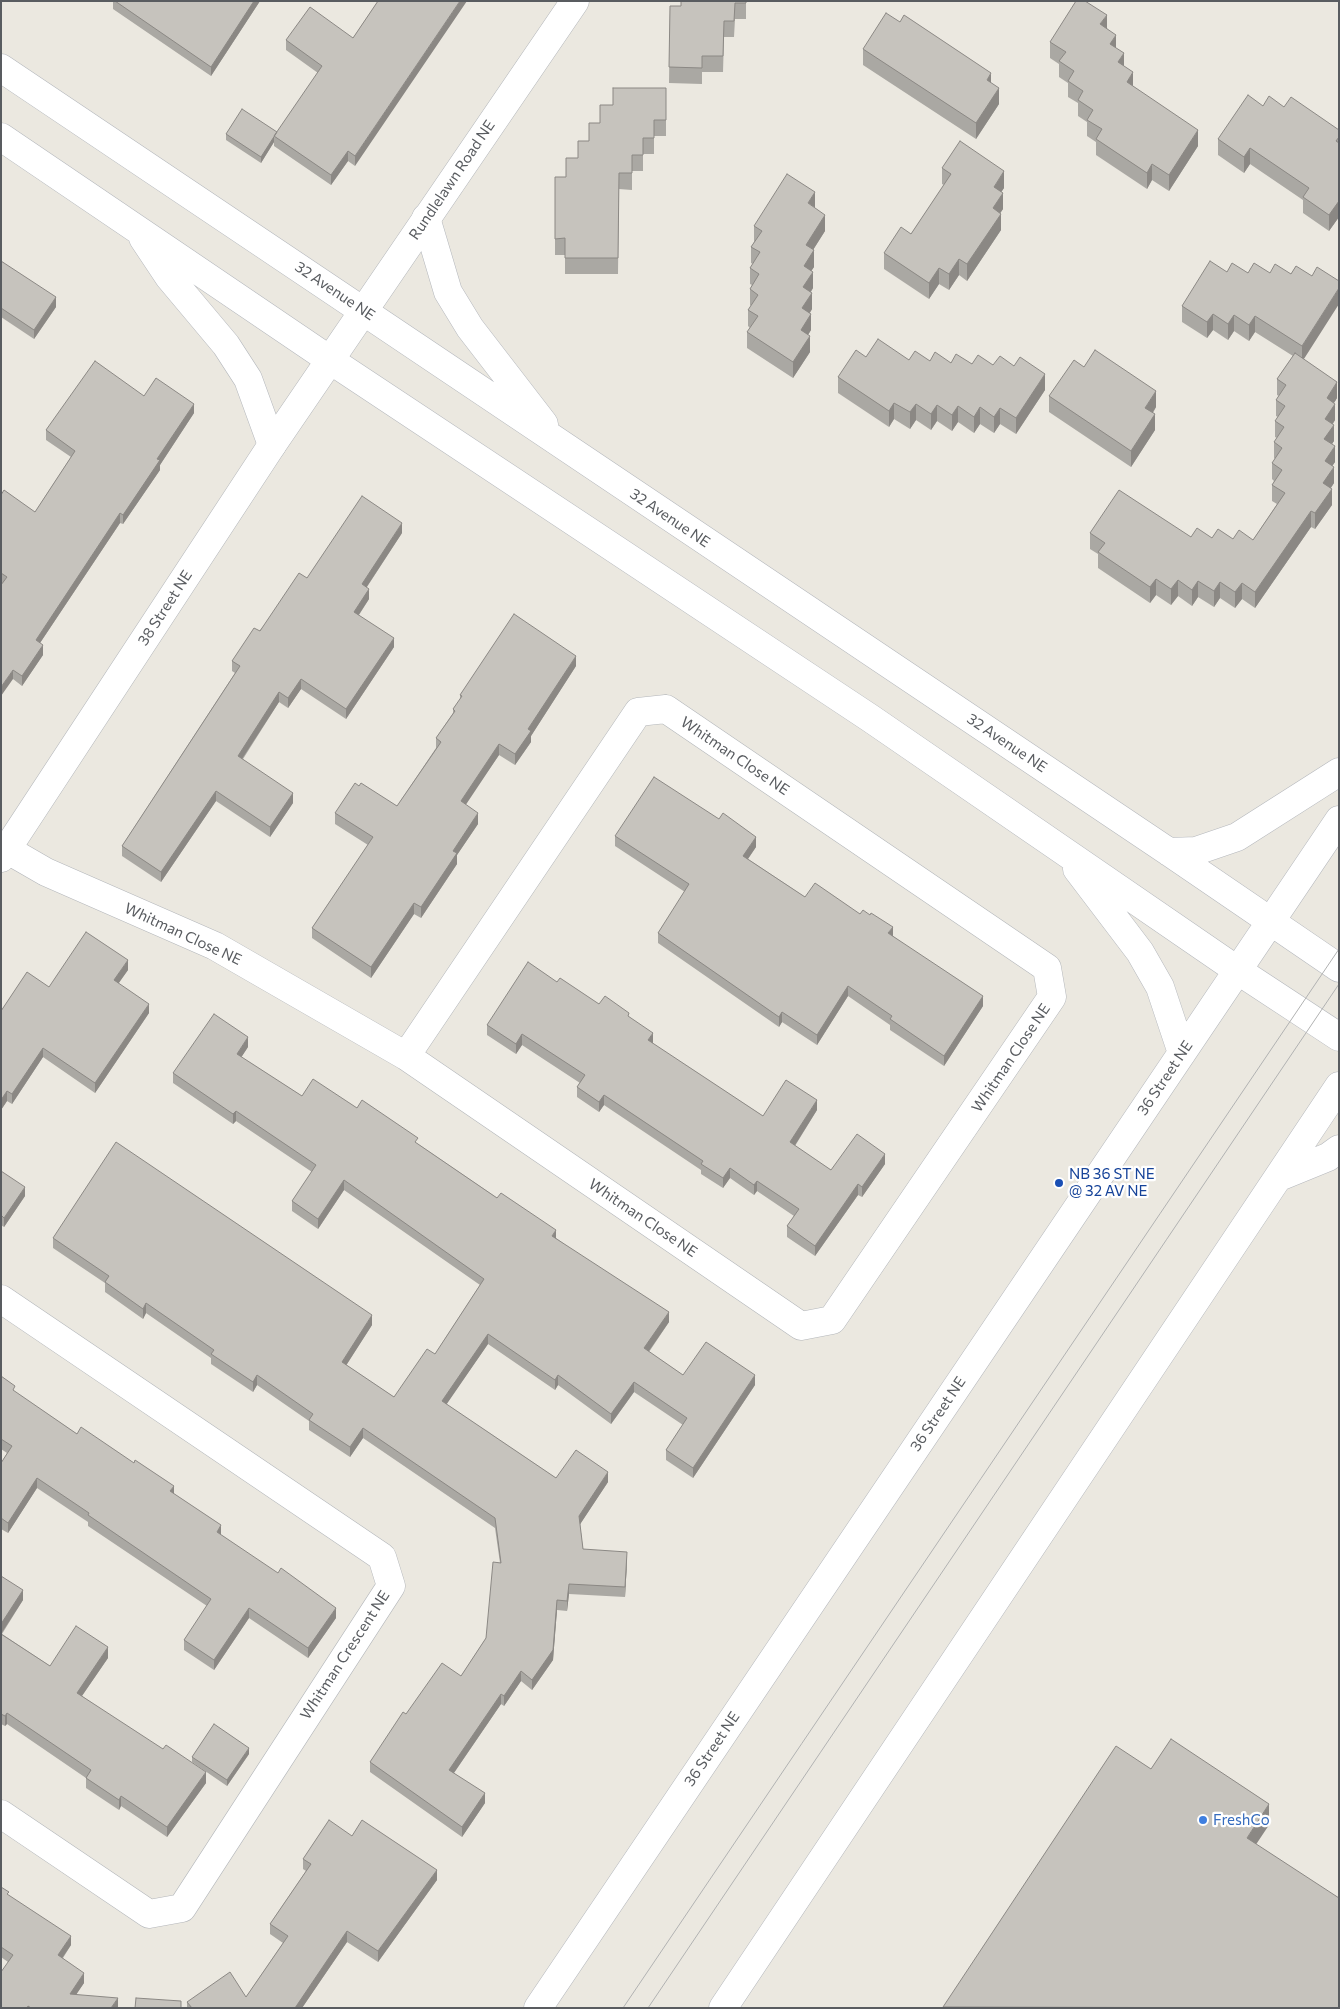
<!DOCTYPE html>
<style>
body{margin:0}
#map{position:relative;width:1340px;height:2009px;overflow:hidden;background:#ebe8e0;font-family:Commissioner,sans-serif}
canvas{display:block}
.frame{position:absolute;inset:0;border:2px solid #595c60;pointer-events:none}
</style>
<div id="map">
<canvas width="1340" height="2009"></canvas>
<div class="frame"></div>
</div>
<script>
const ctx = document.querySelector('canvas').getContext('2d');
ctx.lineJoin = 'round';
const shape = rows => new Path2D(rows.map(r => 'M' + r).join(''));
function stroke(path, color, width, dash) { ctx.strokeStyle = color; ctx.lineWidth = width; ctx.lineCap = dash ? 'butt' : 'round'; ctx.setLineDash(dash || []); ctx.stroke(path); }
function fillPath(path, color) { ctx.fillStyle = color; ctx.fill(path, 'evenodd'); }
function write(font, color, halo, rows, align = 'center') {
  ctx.font = font + ' Commissioner,sans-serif'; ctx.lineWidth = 4.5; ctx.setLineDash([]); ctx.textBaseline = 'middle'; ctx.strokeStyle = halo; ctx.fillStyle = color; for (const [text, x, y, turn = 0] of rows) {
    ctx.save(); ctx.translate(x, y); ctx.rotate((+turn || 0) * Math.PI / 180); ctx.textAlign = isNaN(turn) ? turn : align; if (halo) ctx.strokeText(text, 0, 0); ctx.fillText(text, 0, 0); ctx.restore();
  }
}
const street = shape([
 [666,709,1047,968,1052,997,832,1320,801,1326,406,1056,638,712,666,709],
 [1,846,46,872,215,946,406,1056],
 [1,858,272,445,575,1],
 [1,1299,382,1557,391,1586,182,1908,149,1914,1,1814]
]);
const secondary = shape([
 [1,68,1169,852,1339,968],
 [1,137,330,360,870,718,1237,970,1339,1037],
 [426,218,448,292,470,328,544,424],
 [143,238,169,277,226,345,248,379,272,445],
 [1169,852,1196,851,1237,837,1339,772],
 [1077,869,1140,952,1160,987,1182,1053],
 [1279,1177,1328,1157,1339,1149],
 [538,2008,1339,820],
 [723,2008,1339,1086]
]);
const tram = shape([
 [623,2008,1339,949],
 [648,2008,1339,984]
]);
const wall = shape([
 [113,1,260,1,211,76,113,9],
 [378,1,355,166,348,161,331,185,274,146,274,142,261,163,226,140,226,134,277,132,318,73,286,50,286,40,353,38],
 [746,1,746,19,735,19,734,37,724,37,723,72,702,72,702,84,669,83,670,6,681,6],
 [1107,28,1133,86,1198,146,1169,191,1152,180,1147,189,1096,155,1096,142,1087,136,1087,122,1078,116,1078,103,1068,97,1068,83,1059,77,1059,64,1050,58,1050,42],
 [863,49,991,83,999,104,976,139,863,65],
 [666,88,666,136,654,136,654,154,643,154,643,171,632,171,632,190,619,189,618,274,565,274,565,255,555,255,555,177,566,177,600,123,613,105],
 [1263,106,1284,107,1339,130,1339,217,1329,231,1303,213,1303,200,1250,164,1244,173,1218,155,1218,139],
 [942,168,1004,188,1001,192,1003,209,1000,213,1001,230,967,281,959,275,949,290,939,284,929,299,884,269,884,253,911,234,944,185,942,184],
 [815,208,825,231,813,250,814,267,811,271,813,288,811,292,812,309,810,313,811,330,808,335,810,352,793,378,747,348,747,332,750,328,748,326,748,310,751,306,750,305,750,289,752,285,750,284,750,268,753,264,751,263,751,247,754,242,754,226],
 [1,261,56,307,34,339,1,317],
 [1296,266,1304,359,1337,398,1334,403,1335,420,1333,424,1334,441,1332,444,1335,462,1332,466,1334,483,1331,488,1332,505,1315,529,1311,527,1255,608,1242,599,1235,608,1220,598,1214,607,1198,597,1192,606,1178,596,1171,605,1156,595,1150,603,1098,568,1098,554,1090,549,1090,533,1253,540,1277,504,1272,501,1272,485,1274,481,1272,479,1272,463,1275,459,1274,458,1274,442,1277,438,1275,437,1275,421,1278,417,1276,416,1276,400,1279,396,1277,395,1277,379,1293,356,1255,332,1249,341,1234,331,1228,340,1213,330,1207,338,1182,322,1182,306,1227,272,1270,273,1291,274],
 [866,357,993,365,1045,390,1016,434,1000,424,994,433,980,424,974,433,958,422,952,431,937,421,931,430,916,420,910,429,894,419,889,427,838,393,838,377],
 [144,396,194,413,160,465,160,470,123,524,120,523,40,643,43,655,22,686,13,679,3,583,1,583,1,495,35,512,71,457,46,440,46,430],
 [1049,396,1156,407,1153,413,1155,430,1131,467,1049,412],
 [402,533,367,587,369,599,359,615,394,647,346,719,301,689,288,708,279,702,243,759,293,803,270,837,216,801,161,882,122,856,122,846,235,673,232,671,232,661,307,578],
 [576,666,531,736,531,742,515,765,499,755,465,804,478,824,457,855,457,864,421,918,414,914,371,978,312,938,312,928,368,845,335,824,335,813,359,786,397,806,436,748,436,738,453,713,453,709,460,700,460,695],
 [615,836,756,847,748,859,805,897,893,936,983,1006,944,1066,890,1030,890,1025,848,996,817,1045,782,1022,779,1027,658,943,658,933,685,892,615,846],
 [128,970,118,983,149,1013,95,1093,43,1057,12,1104,7,1101,1,1110,1,1011,49,987],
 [557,982,599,1004,629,1017,653,1044,763,1116,817,1110,795,1146,831,1170,885,1164,862,1197,858,1195,815,1256,787,1237,787,1226,794,1216,757,1191,754,1195,730,1178,723,1188,701,1174,701,1170,604,1105,599,1112,577,1097,577,1087,580,1083,522,1045,516,1054,487,1035,487,1025],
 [248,1047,241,1057,302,1096,357,1108,418,1144,556,1238,669,1322,649,1352,683,1375,755,1385,693,1478,666,1460,666,1450,683,1425,634,1392,611,1424,558,1385,555,1390,488,1344,446,1404,556,1478,608,1482,580,1524,583,1549,627,1562,625,1597,569,1594,567,1611,557,1610,553,1660,532,1690,521,1681,504,1706,501,1704,454,1773,485,1803,462,1837,370,1772,370,1762,406,1714,461,1676,486,1638,500,1563,495,1528,363,1438,350,1457,309,1430,309,1421,257,1385,253,1392,211,1364,211,1358,146,1313,143,1319,105,1292,105,1283,53,1248,53,1238,372,1325,346,1365,394,1397,435,1354,480,1285,344,1190,318,1229,292,1211,292,1201,312,1172,236,1121,233,1124,173,1083,173,1073],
 [1,1171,25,1196,4,1227,1,1225],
 [1,1376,15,1392,77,1434,174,1494,221,1535,336,1618,308,1658,249,1618,214,1670,184,1650,184,1640,207,1606,88,1526,88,1522,37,1488,8,1533,1,1529,1,1463,7,1453,1,1449],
 [1,1576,23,1600,2,1634,50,1666,108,1658,82,1696,206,1783,167,1837,121,1806,119,1810,86,1788,86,1778,7,1724,5,1726,1,1724],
 [249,1754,227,1786,192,1762,192,1757],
 [352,1836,437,1880,378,1962,347,1942,302,2008,187,2008,187,2002,246,1997,283,1943,270,1934,270,1924,306,1871,303,1869,303,1859],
 [1,1887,9,1896,71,1945,63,1958,84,1983,76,1994,118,2008,1,2008,8,1962,1,1957]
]);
const shadedWall = shape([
 [254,1,260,1,211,76,211,67],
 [460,1,467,1,355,166,355,156],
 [1107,15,1107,31,1100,24],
 [1116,35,1116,51,1110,44],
 [1124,53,1124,69,1118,62],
 [1133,72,1133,88,1127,82],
 [991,73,991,89,987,80],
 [999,88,999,104,976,139,976,123],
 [1198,130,1198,146,1169,191,1169,175],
 [274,136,274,142,261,163,261,157],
 [1250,148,1250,164,1244,173,1244,157],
 [348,151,348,161,331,185,331,175],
 [1152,164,1152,180,1147,189,1147,173],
 [1004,171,1004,188,994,203,994,187],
 [815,192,815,208,808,203],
 [1003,193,1003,209,993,224,993,208],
 [1339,201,1339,217,1329,231,1329,215],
 [1001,214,1001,230,967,281,967,264],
 [825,215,825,231,806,261,806,245],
 [814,250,814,267,804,282,804,266],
 [959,259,959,275,949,290,949,274],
 [939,268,939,284,929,299,929,283],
 [813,272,813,288,803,303,803,287],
 [1339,288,1339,304,1302,362,1302,346],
 [812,293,812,309,802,325,802,308],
 [56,297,56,307,34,339,34,330],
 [811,314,811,330,801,346,801,330],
 [1213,314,1213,330,1207,338,1207,322],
 [1234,315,1234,331,1228,340,1228,324],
 [1255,316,1255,332,1249,341,1249,325],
 [810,336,810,352,793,378,793,362],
 [1045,374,1045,390,1016,434,1016,418],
 [1337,382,1337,398,1327,414,1327,398],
 [1156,391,1156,407,1145,424,1145,408],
 [894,403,894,419,889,427,889,411],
 [194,404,194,413,160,465,160,470,123,524,123,515,157,459],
 [916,404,916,420,910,429,910,412],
 [1335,404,1335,420,1325,435,1325,419],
 [937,405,937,421,931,430,931,414],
 [958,406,958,422,952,431,952,415],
 [980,407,980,424,974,433,974,417],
 [1000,408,1000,424,994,433,994,417],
 [1155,414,1155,430,1131,467,1131,451],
 [1334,425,1334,441,1324,456,1324,439],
 [1335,446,1335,462,1325,477,1325,461],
 [1334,467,1334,483,1323,499,1323,483],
 [1332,489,1332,505,1315,529,1315,513],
 [1311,511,1311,527,1255,608,1255,592],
 [120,513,120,523,36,649,36,640],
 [402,523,402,533,362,594,362,584],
 [1156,579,1156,595,1150,603,1150,587],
 [1178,580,1178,596,1171,605,1171,589],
 [1198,581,1198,597,1192,606,1192,590],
 [1220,582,1220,598,1214,607,1214,591],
 [1242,583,1242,599,1235,608,1235,592],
 [369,589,369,599,354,622,354,612],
 [394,638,394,647,346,719,346,709],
 [43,645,43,655,22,686,22,676],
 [576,656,576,666,531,736,531,742,515,765,515,754,528,729],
 [13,670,13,679,1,696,1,687],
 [301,679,301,689,288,708,288,698],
 [279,692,279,702,238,765,238,756],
 [499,744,499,755,461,812,461,801],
 [216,791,216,801,161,882,161,872],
 [293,793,293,803,270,837,270,827],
 [478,813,478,824,457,855,457,864,421,918,421,907,453,851],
 [756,837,756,847,743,866,743,856],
 [414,903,414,914,371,978,371,967],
 [893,927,893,937,888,933],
 [128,960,128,970,114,990,114,980],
 [848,986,848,996,817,1045,817,1035],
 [983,996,983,1006,944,1066,944,1056],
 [149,1004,149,1013,95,1093,95,1083],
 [782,1012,782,1022,779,1027,779,1017],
 [653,1033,653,1044,648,1040],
 [522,1034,522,1045,516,1054,516,1044],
 [248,1037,248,1047,237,1064,237,1054],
 [43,1048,43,1057,12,1104,12,1094],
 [7,1091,7,1101,1,1110,1,1100],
 [604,1095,604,1105,599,1112,599,1102],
 [817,1100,817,1110,790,1153,790,1142],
 [236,1111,236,1121,233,1124,233,1114],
 [885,1154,885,1164,862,1197,862,1187],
 [730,1168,730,1178,723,1188,723,1178],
 [344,1180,344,1190,318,1229,318,1219],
 [757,1181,757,1191,754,1195,754,1185],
 [858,1184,858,1195,815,1256,815,1246],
 [25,1187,25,1196,4,1227,4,1218],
 [556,1230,556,1240,552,1236],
 [146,1303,146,1313,143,1319,143,1309],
 [669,1312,669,1322,644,1358,644,1348],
 [372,1315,372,1325,342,1372,342,1362],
 [488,1334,488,1344,442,1411,442,1401],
 [257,1375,257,1385,253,1392,253,1382],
 [558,1375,558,1385,555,1390,555,1380],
 [755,1375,755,1385,693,1478,693,1468],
 [634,1382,634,1392,611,1424,611,1414],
 [363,1428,363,1438,350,1457,350,1447],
 [608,1472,608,1482,579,1526,579,1516],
 [37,1478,37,1488,8,1533,8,1523],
 [174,1486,174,1496,170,1491],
 [221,1525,221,1536,217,1532],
 [627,1552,627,1562,625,1597,625,1587],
 [569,1584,569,1594,567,1611,567,1601],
 [23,1590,23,1600,1,1634,1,1624],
 [557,1600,557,1610,553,1660,532,1690,532,1680],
 [249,1608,249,1618,214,1670,214,1660],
 [336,1608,336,1618,308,1658,308,1648],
 [108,1647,108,1658,77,1703,77,1693],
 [521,1671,521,1681,504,1706,504,1696],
 [501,1694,501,1704,449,1780,449,1770],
 [7,1713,7,1724,5,1726,5,1716],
 [249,1748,249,1754,227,1786,227,1780],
 [206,1772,206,1783,167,1837,167,1827],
 [485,1793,485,1803,462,1837,462,1827],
 [121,1796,121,1806,119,1810,119,1800],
 [1269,1804,1269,1825,1247,1858,1247,1838],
 [437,1870,437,1880,378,1962,378,1951],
 [347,1931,347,1942,302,2008,295,2008],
 [71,1936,71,1945,58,1964,58,1955],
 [84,1973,84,1983,70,2004,70,1994],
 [118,1998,118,2007,111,2008]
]);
const building = shape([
 [115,1,254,1,211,67,115,1],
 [378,1,460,1,355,156,348,151,331,175,274,136,322,66,286,40,310,7,353,38,378,1],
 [681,1,746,1,746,3,735,3,734,21,724,21,723,56,702,56,702,68,669,67,670,6,681,6,681,1],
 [1076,1,1085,1,1107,15,1100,24,1116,35,1110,44,1124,53,1118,62,1133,72,1127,82,1198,130,1169,175,1152,164,1147,173,1096,139,1102,129,1087,120,1093,110,1078,100,1083,91,1068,81,1074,71,1059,61,1066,52,1050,42,1076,1],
 [886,13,900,22,904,15,991,73,987,80,999,88,976,123,863,49,886,13],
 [613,88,666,88,666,120,654,120,654,138,643,138,643,155,632,155,632,173,619,173,618,258,565,258,565,238,555,239,555,177,566,177,566,158,578,158,578,141,589,141,589,123,600,123,600,105,613,105,613,88],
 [1248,95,1263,106,1269,96,1284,107,1291,97,1339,130,1339,137,1336,141,1339,143,1339,201,1329,215,1303,197,1309,188,1250,148,1244,157,1218,139,1248,95],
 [242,109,277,132,261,157,226,134,242,109],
 [960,141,1004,171,994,187,1003,193,993,208,1001,214,967,264,959,259,949,274,939,268,929,283,884,253,901,227,911,234,951,174,942,168,960,141],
 [787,174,815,192,808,203,825,215,806,245,814,250,804,266,813,272,803,287,812,293,802,308,811,314,801,330,810,336,793,362,747,332,758,316,748,310,758,295,750,289,759,274,750,268,760,252,751,247,762,231,754,226,787,174],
 [1,261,56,297,34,330,1,308,1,261],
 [1210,261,1227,272,1232,263,1248,273,1254,263,1270,273,1275,264,1291,274,1296,266,1312,276,1317,267,1339,281,1339,288,1302,346,1255,316,1249,325,1234,315,1228,324,1213,314,1207,322,1182,306,1210,261],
 [878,339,909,360,915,351,930,361,935,352,951,363,956,354,972,364,978,355,993,365,1000,356,1014,366,1020,357,1045,374,1016,418,1000,408,994,417,980,407,974,417,958,406,952,415,937,405,931,414,916,404,910,412,894,403,889,411,838,377,856,350,866,357,878,339],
 [1095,350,1156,391,1145,408,1155,414,1131,451,1049,396,1074,360,1084,367,1095,350],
 [1295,353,1337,382,1327,398,1335,404,1325,419,1334,425,1324,439,1335,446,1325,461,1334,467,1323,483,1332,489,1315,513,1311,511,1255,592,1242,583,1235,592,1220,582,1214,591,1198,581,1192,590,1178,580,1171,589,1156,579,1150,587,1098,552,1105,543,1090,533,1119,490,1191,537,1197,528,1212,538,1218,529,1233,539,1239,530,1253,540,1285,493,1272,485,1282,470,1272,463,1282,448,1274,442,1284,427,1275,421,1285,406,1276,400,1286,385,1277,379,1295,353],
 [95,361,144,396,156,378,194,404,157,459,160,460,123,515,120,513,36,640,43,645,22,676,13,670,1,687,1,585,7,577,1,573,1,495,4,490,35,512,75,451,46,430,95,361],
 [362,496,402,523,362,584,369,589,354,612,394,638,346,709,301,679,288,698,279,692,238,756,293,793,270,827,216,791,161,872,122,846,240,666,232,661,254,628,260,631,299,573,307,578,362,496],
 [514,614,576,656,528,729,531,731,515,754,499,744,461,801,478,813,453,851,457,853,421,907,414,903,371,967,312,928,373,837,335,813,355,783,359,786,361,783,397,806,441,742,436,738,455,711,453,709,462,696,460,695,514,614],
 [654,777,719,819,723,813,756,837,743,856,805,897,815,883,860,914,863,910,870,915,871,913,893,927,888,933,983,996,944,1056,890,1019,892,1016,848,986,817,1035,782,1012,779,1017,658,933,689,884,615,836,654,777],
 [86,932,128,960,114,980,149,1004,95,1083,43,1048,12,1094,7,1091,1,1100,1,1011,27,972,49,987,86,932],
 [528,962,557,982,560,978,599,1004,605,996,629,1013,628,1016,653,1033,648,1040,763,1116,786,1080,817,1100,790,1142,831,1170,857,1134,885,1154,862,1187,858,1184,815,1246,787,1226,799,1209,757,1181,754,1185,730,1168,723,1178,701,1164,703,1161,604,1095,599,1102,577,1087,585,1075,522,1034,516,1044,487,1025,528,962],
 [214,1014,248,1037,237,1054,302,1096,313,1079,357,1108,362,1100,418,1138,415,1142,497,1198,501,1193,556,1230,552,1236,669,1312,644,1348,683,1375,706,1342,755,1375,693,1468,666,1450,687,1418,634,1382,611,1414,558,1375,555,1380,488,1334,442,1401,556,1478,576,1450,608,1472,579,1516,583,1549,627,1552,625,1587,569,1584,567,1601,557,1600,553,1650,532,1680,521,1671,504,1696,501,1694,449,1770,485,1793,462,1827,370,1762,403,1712,406,1714,442,1663,461,1676,486,1638,493,1562,501,1563,495,1518,363,1428,350,1447,309,1420,313,1414,257,1375,253,1382,211,1354,214,1350,146,1303,143,1309,105,1282,109,1276,53,1238,116,1142,372,1315,342,1362,394,1397,427,1349,435,1354,484,1279,344,1180,318,1219,292,1201,316,1165,236,1111,233,1114,173,1073,214,1014],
 [1,1171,25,1187,4,1218,1,1215,1,1171],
 [1,1376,15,1386,13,1390,77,1434,81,1427,134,1463,135,1460,174,1486,170,1491,221,1525,217,1532,278,1573,281,1568,336,1608,308,1648,249,1608,214,1660,184,1640,211,1599,88,1515,89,1513,37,1478,8,1523,1,1518,1,1463,12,1446,1,1439,1,1376],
 [1,1576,23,1590,1,1624,1,1576],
 [76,1626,108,1647,77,1693,163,1749,166,1745,206,1772,167,1827,121,1796,119,1800,86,1778,91,1770,7,1713,5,1716,1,1714,1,1634,50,1666,76,1626],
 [214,1724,249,1748,227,1780,192,1757,214,1724],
 [1171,1739,1269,1804,1247,1838,1339,1898,1339,2008,943,2007,1116,1746,1151,1769,1171,1739],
 [329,1820,352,1836,362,1820,437,1870,378,1951,347,1931,295,2008,192,2008,187,2002,230,1972,246,1997,288,1936,270,1924,311,1864,303,1859,329,1820],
 [1,1887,9,1892,7,1894,71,1936,58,1955,84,1973,70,1994,118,1998,111,2008,31,2008,28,2006,27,2008,1,2008,1,1972,13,1955,1,1947,1,1887],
 [136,1998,181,2001,181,2008,135,2008,136,1998]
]);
const markers = [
 [1059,1183,5,"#1a4fb4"],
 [1203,1820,5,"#3f7fe0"]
];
const streetNames = [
 ["Rundlelawn Road NE",452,180,-56],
 ["32 Avenue NE",335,291,34],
 ["32 Avenue NE",670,518,34],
 ["38 Street NE",165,608,-57],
 ["32 Avenue NE",1007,743,34],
 ["Whitman Close NE",735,756,34],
 ["Whitman Close NE",183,934,25],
 ["Whitman Close NE",1011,1058,-56],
 ["36 Street NE",1165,1078,-56],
 ["Whitman Close NE",643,1218,34],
 ["36 Street NE",938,1414,-56],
 ["Whitman Crescent NE",345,1655,-57],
 ["36 Street NE",712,1749,-56]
];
const transitNames = [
 ["NB 36 ST NE",1069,1174],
 ["@ 32 AV NE",1069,1191]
];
const shopNames = [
 ["FreshCo",1213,1820]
];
stroke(street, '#b3b6ba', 29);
stroke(secondary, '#b4b7bc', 29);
stroke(street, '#fff', 28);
stroke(secondary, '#fff', 28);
stroke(tram, '#b1b2b2', 1);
fillPath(wall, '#aaa8a3');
fillPath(shadedWall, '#8b8884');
fillPath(building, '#c6c3bd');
stroke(building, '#8b8884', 1);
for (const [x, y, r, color] of markers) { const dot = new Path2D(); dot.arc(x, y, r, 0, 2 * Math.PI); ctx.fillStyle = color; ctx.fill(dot); stroke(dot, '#fff', 2); }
write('15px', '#595c60', '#fff', streetNames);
write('15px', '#164399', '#fff', transitNames, 'left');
write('15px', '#366cbe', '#fff', shopNames, 'left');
</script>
